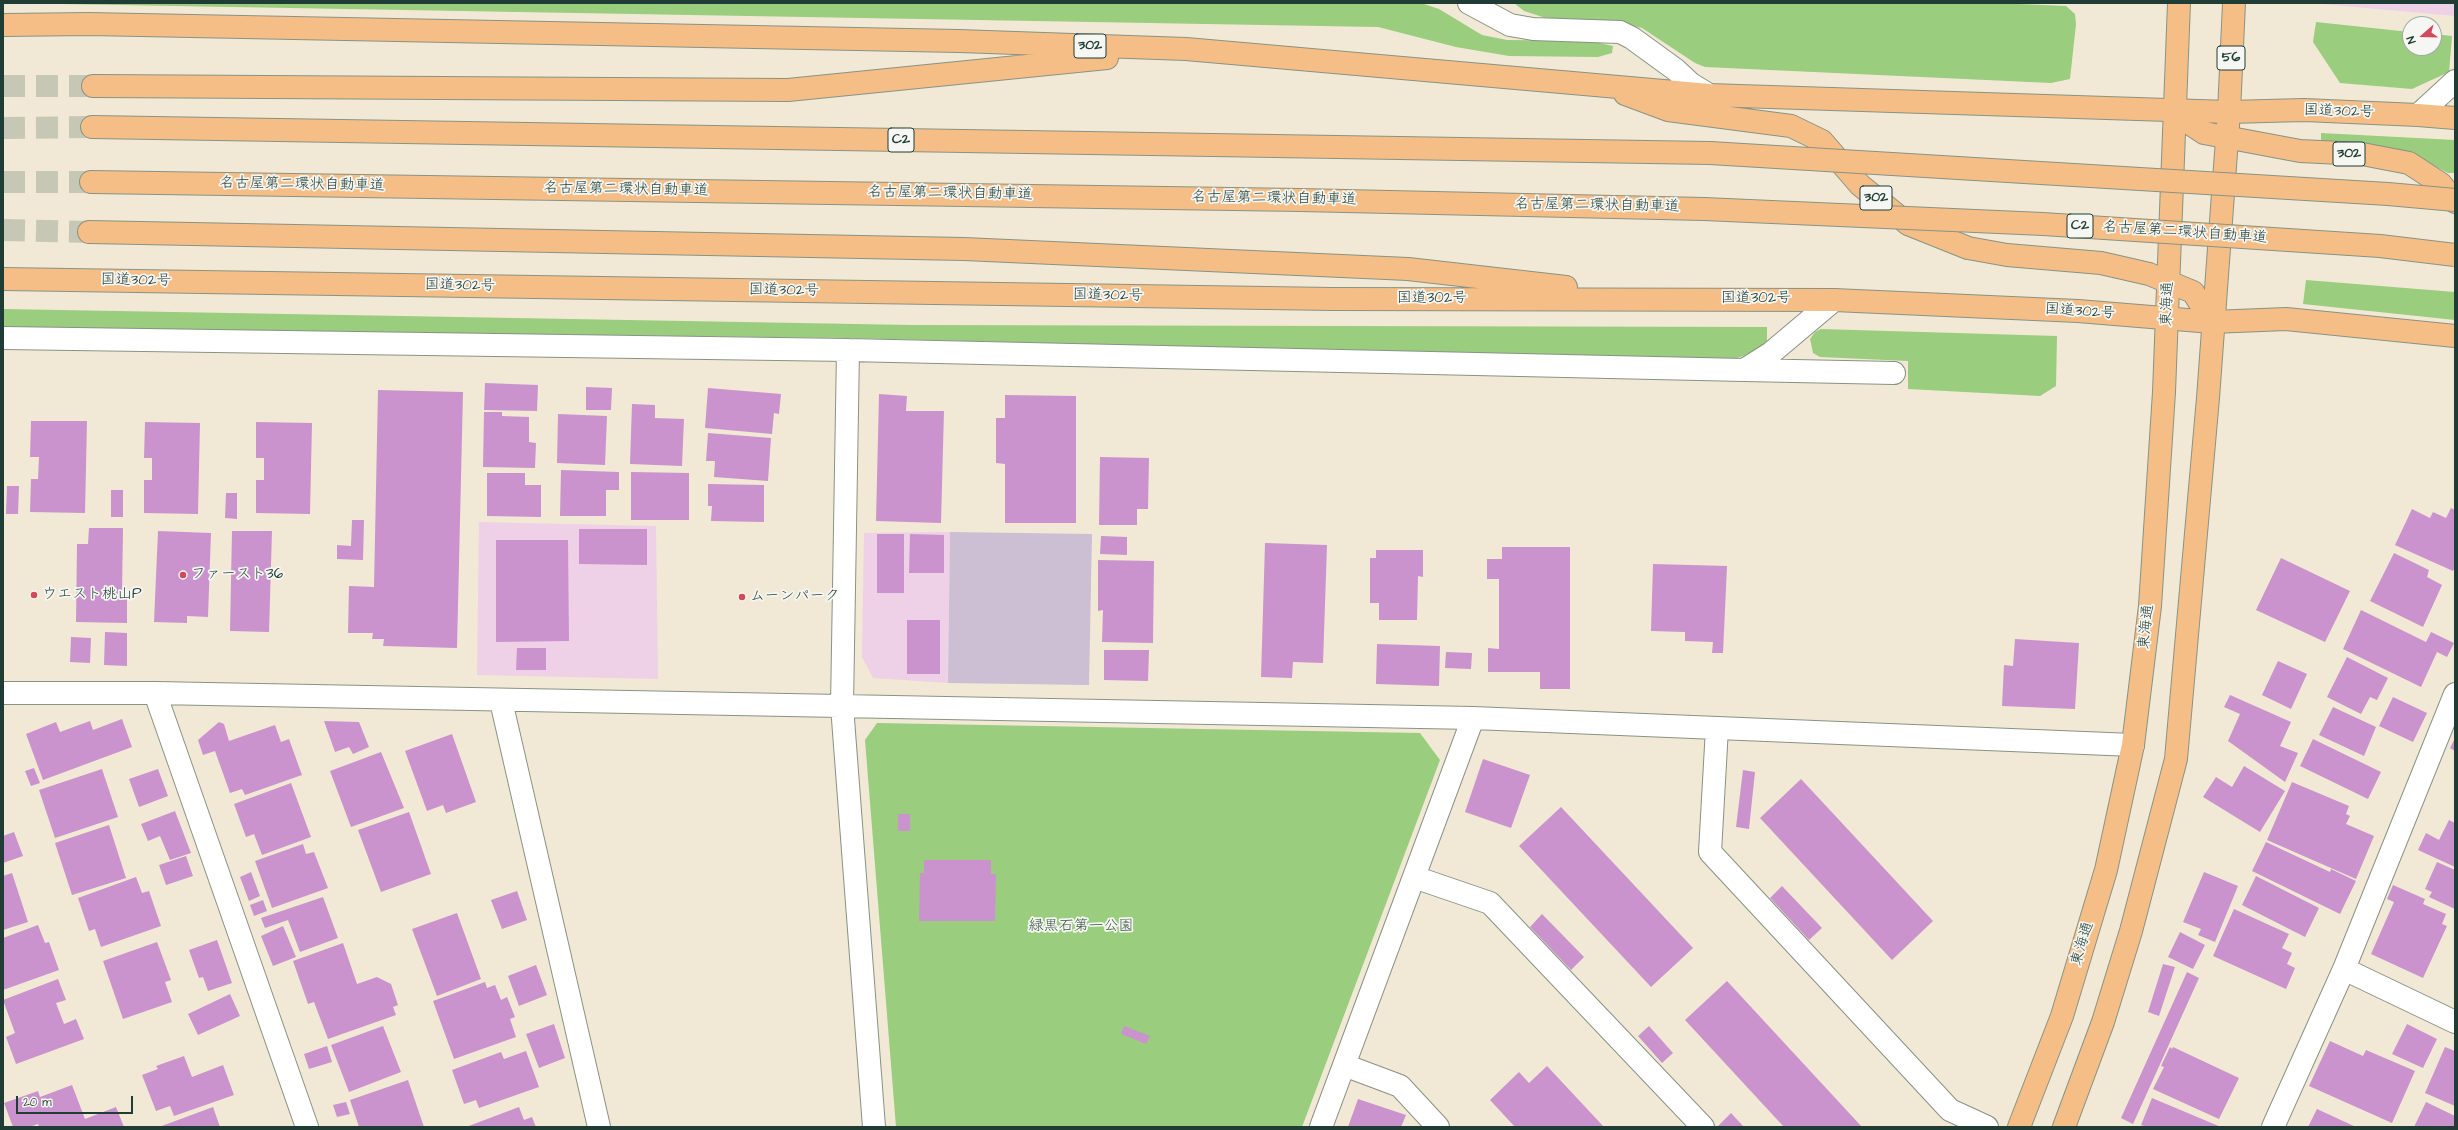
<!DOCTYPE html>
<meta charset="utf-8">
<style>
body{margin:0}
#map{position:relative;width:2458px;height:1130px;overflow:hidden;background:#f1e9d5;font-family:"Architects Daughter",sans-serif}
canvas{display:block}
.frame{position:absolute;inset:0;border:4px solid #1f3d34;pointer-events:none}
.north{position:absolute;left:2402px;top:16px;width:40px;height:40px;box-sizing:border-box;background:#f6f6f2;border:1px solid #a0aca6;border-radius:50%;rotate:250deg;font-size:11px;font-weight:700;line-height:16px;text-align:center;color:#1f3d34}
.north::after{content:'';display:block;margin:auto;width:14px;height:18px;background:#d1495b;clip-path:polygon(50% 0,100% 100%,50% 72%,0 100%)}
.scale{position:absolute;left:16px;top:1096px;width:117px;height:18px;box-sizing:border-box;border:2px solid #1f3d34;border-top:0;padding-left:5px;font-size:12px;line-height:14px;white-space:nowrap;color:#1f3d34;-webkit-text-stroke:3px #f6f6f2;paint-order:stroke}
</style>
<div id="map">
<canvas width="2458" height="1130"></canvas>
<div class="frame"></div>
<div class="north">N</div>
<div class="scale">20 m</div>
</div>
<script>
const ctx = document.querySelector('canvas').getContext('2d');
ctx.lineJoin = 'round';
function fillPath(path, color) { ctx.fillStyle = color; ctx.fill(path, 'evenodd'); }
const shape = rows => new Path2D(rows.map(r => 'M' + r).join(''));
function stroke(path, color, width, dash) { ctx.strokeStyle = color; ctx.lineWidth = width; ctx.lineCap = dash ? 'butt' : 'round'; ctx.setLineDash(dash || []); ctx.stroke(path); }
function write(font, color, halo, rows, align = 'center') {
  ctx.font = font + ' "Architects Daughter","Klee One",sans-serif'; ctx.lineWidth = 3.5; ctx.setLineDash([]); ctx.textBaseline = 'middle'; ctx.strokeStyle = halo; ctx.fillStyle = color; for (const [text, x, y, turn = 0] of rows) {
    ctx.save(); ctx.translate(x, y); ctx.rotate((+turn || 0) * Math.PI / 180); ctx.textAlign = isNaN(turn) ? turn : align; if (halo) ctx.strokeText(text, 0, 0); ctx.fillText(text, 0, 0); ctx.restore();
  }
}
const built = shape([
 [2321,3,2455,3,2455,16,2322,4],
 [479,522,656,526,658,679,477,675],
 [950,532,948,683,873,678,862,657,864,533]
]);
const industrial = shape([
 [950,532,1092,534,1089,685,948,683]
]);
const green = shape([
 [3,3,1421,3,1439,9,1482,35,1507,40,1591,41,1613,46,1612,53,1598,57,1509,56,1456,47,1378,27],
 [1514,3,1997,3,2066,6,2075,14,2076,24,2070,79,2051,83,1705,67,1695,63,1642,28,1610,20,1552,20,1524,11],
 [2316,22,2410,32,2410,48,2434,48,2434,34,2452,36,2449,72,2412,89,2340,83,2313,42],
 [2321,133,2455,140,2455,173,2448,173,2406,151,2321,143],
 [2306,280,2455,292,2455,320,2303,304],
 [3,309,912,325,1767,327,1767,348,1731,360,847,338,3,328],
 [1821,329,2057,336,2056,386,2040,396,1908,389,1908,361,1820,357,1813,353,1810,339,1815,332],
 [877,723,1420,733,1440,760,1302,1127,896,1127,865,740]
]);
const building = shape([
 [485,383,538,385,537,411,484,410],
 [586,387,612,388,611,410,586,410],
 [708,388,781,394,779,414,774,413,772,434,705,428],
 [378,390,463,392,457,648,383,646,384,639,372,639,373,633,348,633,349,586,374,587],
 [879,394,907,396,906,411,944,411,941,523,876,521],
 [1005,395,1076,396,1076,523,1005,523,1005,464,996,463,996,418,1005,418],
 [632,404,655,405,655,418,684,419,682,466,630,464],
 [484,412,502,412,502,416,529,417,529,442,536,443,535,468,483,467],
 [558,414,607,416,605,465,557,463],
 [31,421,87,421,85,513,30,512,31,479,38,479,39,457,30,457],
 [145,422,200,423,198,514,144,513,144,480,152,480,152,458,144,458],
 [256,422,312,423,310,514,256,513,256,480,264,480,264,458,256,458],
 [708,433,771,438,768,481,714,477,715,461,706,461],
 [1100,457,1149,458,1148,509,1137,509,1137,525,1099,525],
 [561,470,619,472,619,490,606,490,606,516,560,516],
 [631,472,689,473,689,520,631,520],
 [487,473,525,473,525,485,541,485,541,517,487,516],
 [708,484,764,485,764,522,711,521,712,506,708,506],
 [7,486,19,486,18,514,6,514],
 [111,490,123,490,123,517,111,517],
 [226,493,237,493,237,519,225,518],
 [2451,508,2455,510,2455,567,2453,571,2395,545,2412,509,2430,518,2433,512,2446,518],
 [352,520,364,520,363,560,337,559,337,545,351,546],
 [89,528,123,528,122,595,127,595,127,623,76,622,77,544,88,544],
 [579,529,647,529,647,565,579,564],
 [158,531,211,533,208,617,187,616,187,623,154,622],
 [232,531,272,531,269,632,230,631],
 [877,534,904,534,904,593,877,593],
 [910,534,944,535,944,573,909,573],
 [1101,536,1127,537,1127,555,1100,554],
 [496,540,568,540,569,641,496,642],
 [1265,543,1327,545,1323,663,1293,662,1292,678,1261,677],
 [1502,547,1570,547,1570,689,1540,689,1540,672,1488,672,1488,648,1499,649,1499,579,1487,579,1487,559,1502,559],
 [1376,550,1423,550,1423,577,1418,576,1417,620,1379,620,1379,603,1370,603,1370,558,1376,558],
 [2394,553,2429,570,2427,577,2442,585,2423,627,2370,601],
 [2281,558,2350,591,2325,642,2256,610],
 [1098,560,1154,561,1153,643,1102,642,1103,610,1098,611],
 [1653,564,1727,566,1723,653,1712,653,1713,642,1685,641,1685,632,1651,631],
 [2361,610,2426,642,2431,632,2454,643,2447,657,2437,652,2421,687,2343,649],
 [907,620,940,620,940,674,907,674],
 [105,632,127,633,127,666,104,665],
 [71,637,91,638,90,663,70,662],
 [2015,639,2079,643,2075,709,2002,706,2004,665,2013,666],
 [1377,644,1440,646,1439,686,1376,684],
 [517,648,546,648,546,670,516,670],
 [1104,650,1149,650,1148,681,1104,680],
 [1446,652,1472,653,1471,669,1445,668],
 [2347,657,2388,678,2377,700,2370,697,2361,714,2327,697],
 [2278,661,2307,674,2291,709,2262,695],
 [2230,695,2291,722,2280,746,2298,753,2285,782,2228,741,2240,714,2224,707],
 [2393,697,2427,713,2413,742,2379,726],
 [2333,707,2376,727,2364,756,2319,735],
 [122,719,132,747,43,780,26,734,56,722,60,732,90,721,93,730],
 [324,721,359,722,369,747,353,754,349,747,335,752],
 [219,722,224,724,229,741,275,725,281,742,289,739,302,775,245,795,242,789,230,793,215,751,203,755,198,740],
 [452,734,476,802,446,813,443,805,427,811,405,751],
 [2455,738,2455,751,2450,748],
 [2313,739,2381,772,2368,799,2300,766],
 [381,752,404,808,351,827,330,771],
 [1483,759,1530,775,1511,828,1465,812],
 [2244,766,2285,791,2260,832,2203,797,2216,777,2232,787],
 [34,768,40,783,31,786,25,771],
 [102,769,118,817,55,838,39,790],
 [158,769,168,796,139,807,129,779],
 [1743,770,1755,772,1749,829,1736,827],
 [1801,779,1933,921,1892,960,1760,818],
 [2292,782,2349,806,2346,814,2350,816,2346,824,2374,836,2356,879,2267,840],
 [291,783,311,837,262,855,254,834,246,837,234,804],
 [1561,807,1693,948,1651,987,1519,846],
 [175,811,191,853,170,860,160,836,148,841,141,824],
 [409,812,431,874,381,892,358,830],
 [898,814,910,814,910,831,898,831],
 [2449,820,2455,823,2455,867,2418,850,2426,833,2439,840],
 [109,825,126,878,72,895,55,843],
 [14,832,23,856,3,863,3,836],
 [2266,842,2330,872,2331,869,2356,881,2340,914,2252,871],
 [303,844,306,854,314,852,328,888,272,908,255,861],
 [186,856,193,876,166,885,159,865],
 [924,860,991,860,991,874,996,874,995,921,919,921,920,873,924,873],
 [2437,862,2455,870,2455,909,2429,897,2432,892,2425,889],
 [251,872,260,896,249,901,240,877],
 [2204,872,2238,886,2215,942,2198,935,2201,929,2183,922],
 [12,873,28,922,3,930,3,876],
 [2256,876,2319,908,2305,937,2242,905],
 [136,877,142,893,149,891,161,926,101,947,95,929,89,931,78,898],
 [2393,885,2425,899,2423,904,2446,914,2442,924,2447,926,2423,978,2371,954,2394,902,2387,899],
 [1782,886,1822,928,1809,940,1770,898],
 [517,891,527,920,502,929,491,900],
 [323,897,338,938,300,952,288,920,265,928,261,918],
 [263,900,267,911,254,916,250,905],
 [2234,909,2289,934,2282,948,2292,953,2287,964,2295,968,2286,989,2213,956],
 [457,913,481,979,437,996,412,929],
 [1542,914,1584,957,1571,970,1530,927],
 [38,925,45,943,49,942,59,970,3,990,3,938],
 [283,926,296,957,273,966,261,936],
 [2180,932,2205,945,2193,969,2168,957],
 [217,940,232,983,208,991,203,977,199,978,189,950],
 [157,942,171,980,165,982,172,1002,123,1019,103,961],
 [343,943,357,984,377,977,391,984,398,1005,393,1007,396,1015,328,1039,314,1002,308,1004,293,961],
 [2163,964,2175,967,2159,1016,2148,1012],
 [536,965,547,995,519,1006,508,976],
 [2187,972,2199,978,2133,1124,2121,1118],
 [58,979,66,1000,56,1003,64,1024,76,1019,84,1039,16,1064,6,1037,15,1033,3,1000],
 [1727,981,1862,1127,1784,1127,1685,1020],
 [485,982,487,988,495,985,501,1000,507,997,515,1017,510,1019,516,1037,454,1059,433,1001],
 [230,994,240,1016,198,1035,188,1014],
 [554,1024,565,1058,539,1068,526,1034],
 [2407,1024,2437,1039,2423,1068,2392,1054],
 [383,1026,401,1072,349,1092,331,1045],
 [1124,1026,1150,1036,1146,1044,1121,1034],
 [1649,1026,1673,1053,1662,1063,1638,1036],
 [2330,1041,2363,1056,2366,1050,2415,1071,2392,1123,2309,1086],
 [327,1046,332,1062,309,1069,304,1054],
 [2170,1047,2172,1049,2173,1047,2239,1078,2219,1119,2153,1089,2164,1067,2161,1066],
 [2445,1047,2455,1051,2455,1106,2425,1093],
 [526,1051,539,1087,479,1108,476,1100,464,1104,452,1070,501,1052,504,1059],
 [184,1056,192,1077,223,1065,234,1095,174,1116,170,1106,156,1111,142,1075,158,1069,156,1066],
 [1547,1066,1604,1127,1515,1127,1490,1100,1519,1072,1529,1083],
 [408,1080,424,1127,359,1127,350,1100],
 [72,1085,85,1119,116,1107,124,1127,39,1127,38,1124,29,1127,13,1127,4,1103,38,1091,40,1097],
 [2152,1098,2221,1127,2147,1127,2141,1125],
 [1358,1099,1406,1115,1401,1127,1348,1127],
 [346,1102,350,1114,337,1117,333,1105],
 [2426,1102,2455,1116,2455,1127,2414,1127],
 [213,1107,220,1127,159,1127],
 [519,1107,524,1120,532,1117,536,1127,466,1127],
 [2317,1109,2356,1127,2308,1127],
 [1731,1113,1744,1127,1718,1126]
]);
const highwayTunnel = shape([
 [3,86,93,86],
 [3,128,92,127],
 [3,182,91,182],
 [3,230,89,232]
]);
const minor = shape([
 [1469,3,1510,25,1533,29,1620,32,1632,38,1676,70,1691,84,1709,95],
 [2418,115,2455,81],
 [3,338,848,350,1744,370,1771,353,1834,300],
 [848,350,842,706,874,1127],
 [1744,370,1894,373],
 [3,693,155,693,1473,718,2133,745],
 [155,693,307,1127],
 [501,701,599,1127],
 [1717,728,1710,852,1950,1110,1987,1127],
 [1414,877,1490,903,1703,1127],
 [2344,969,2455,1022],
 [1344,1065,1400,1086,1438,1127],
 [1321,1127,1473,718],
 [2273,1127,2344,969,2455,694]
]);
const major = shape([
 [2019,1127,2062,1016,2106,870,2133,745,2150,606,2164,392,2179,3],
 [2064,1127,2103,1022,2131,931,2176,759,2208,398,2229,112,2234,3]
]);
const highway = shape([
 [3,25,89,24,959,41,1186,49,1709,95,2229,112,2304,110,2418,115,2455,118],
 [93,86,788,90,1107,58],
 [1625,94,1668,110,1791,126,1822,141,1860,185,1908,224,1968,248,2007,255,2101,263,2149,274,2193,292,2212,322],
 [2175,110,2189,123,2204,133,2300,151,2362,154,2409,163,2441,184,2455,202],
 [92,127,1710,153],
 [91,182,1300,200,1704,209],
 [89,232,964,249,1408,269,1566,287],
 [3,279,1333,299,1834,300,2078,311,2212,322,2286,319,2455,336]
]);
const highwayBridge = shape([
 [1710,153,2388,194,2455,200],
 [1704,209,2043,224,2380,246,2455,255]
]);
const markers = [
 [183,575,4,"#d1495b"],
 [34,595,4,"#d1495b"],
 [742,597,4,"#d1495b"]
];
const shields = [
 [1090,46,32],
 [2231,58,28],
 [901,140,26],
 [2349,154,32],
 [1876,198,32],
 [2080,226,26]
];
const shieldNames = [
 ["302",1090,46],
 ["56",2231,58],
 ["C2",901,140],
 ["302",2349,154],
 ["302",1876,198],
 ["C2",2080,226]
];
const streetNames = [
 ["国道302号",2339,112,2],
 ["名古屋第二環状自動車道",302,185,1],
 ["名古屋第二環状自動車道",626,190,1],
 ["名古屋第二環状自動車道",950,194,1],
 ["名古屋第二環状自動車道",1274,199,1],
 ["名古屋第二環状自動車道",1597,206,1],
 ["名古屋第二環状自動車道",2185,233,4],
 ["国道302号",136,281,1],
 ["国道302号",460,286,1],
 ["国道302号",784,291,1],
 ["国道302号",1108,296,1],
 ["国道302号",1432,299],
 ["国道302号",1756,299],
 ["東海通",2168,304,-88],
 ["国道302号",2080,312,4],
 ["東海通",2147,627,-84],
 ["東海通",2083,944,-73]
];
const poiNames = [
 ["ファースト36",191,575],
 ["ウエスト桃山P",42,595],
 ["ムーンパーク",750,597]
];
const parkNames = [
 ["緑黒石第一公園",1081,927]
];
fillPath(built, '#eed0e7');
fillPath(industrial, '#ccbed3');
fillPath(green, '#9acd7e');
fillPath(building, '#ca93cd');
stroke(highwayTunnel, '#c7c7b5', 22, [22, 11]);
stroke(minor, '#889384', 24);
stroke(major, '#889384', 24);
stroke(highway, '#889384', 24);
stroke(minor, '#fff', 22);
stroke(major, '#f6be87', 22);
stroke(highway, '#f6be87', 22);
stroke(highwayBridge, '#889384', 24, []);
stroke(highwayBridge, '#f6be87', 22);
for (const [x, y, r, color] of markers) { const dot = new Path2D(); dot.arc(x, y, r, 0, 2 * Math.PI); ctx.fillStyle = color; ctx.fill(dot); stroke(dot, '#f6f6f2', 1.5); }
for (const [x, y, w] of shields) { const box = new Path2D(); box.roundRect(x - w / 2, y - 12, w, 24, 3); ctx.fillStyle = '#f6f6f2'; ctx.fill(box); stroke(box, '#1f3d34', 1); }
write('bold 14px', '#1f3d34', null, shieldNames);
write('15px', '#1f3d34', '#f6f6f2', streetNames);
write('15px', '#1f3d34', '#f6f6f2', poiNames, 'left');
write('15px', '#385a43', '#f6f6f2', parkNames);
</script>
